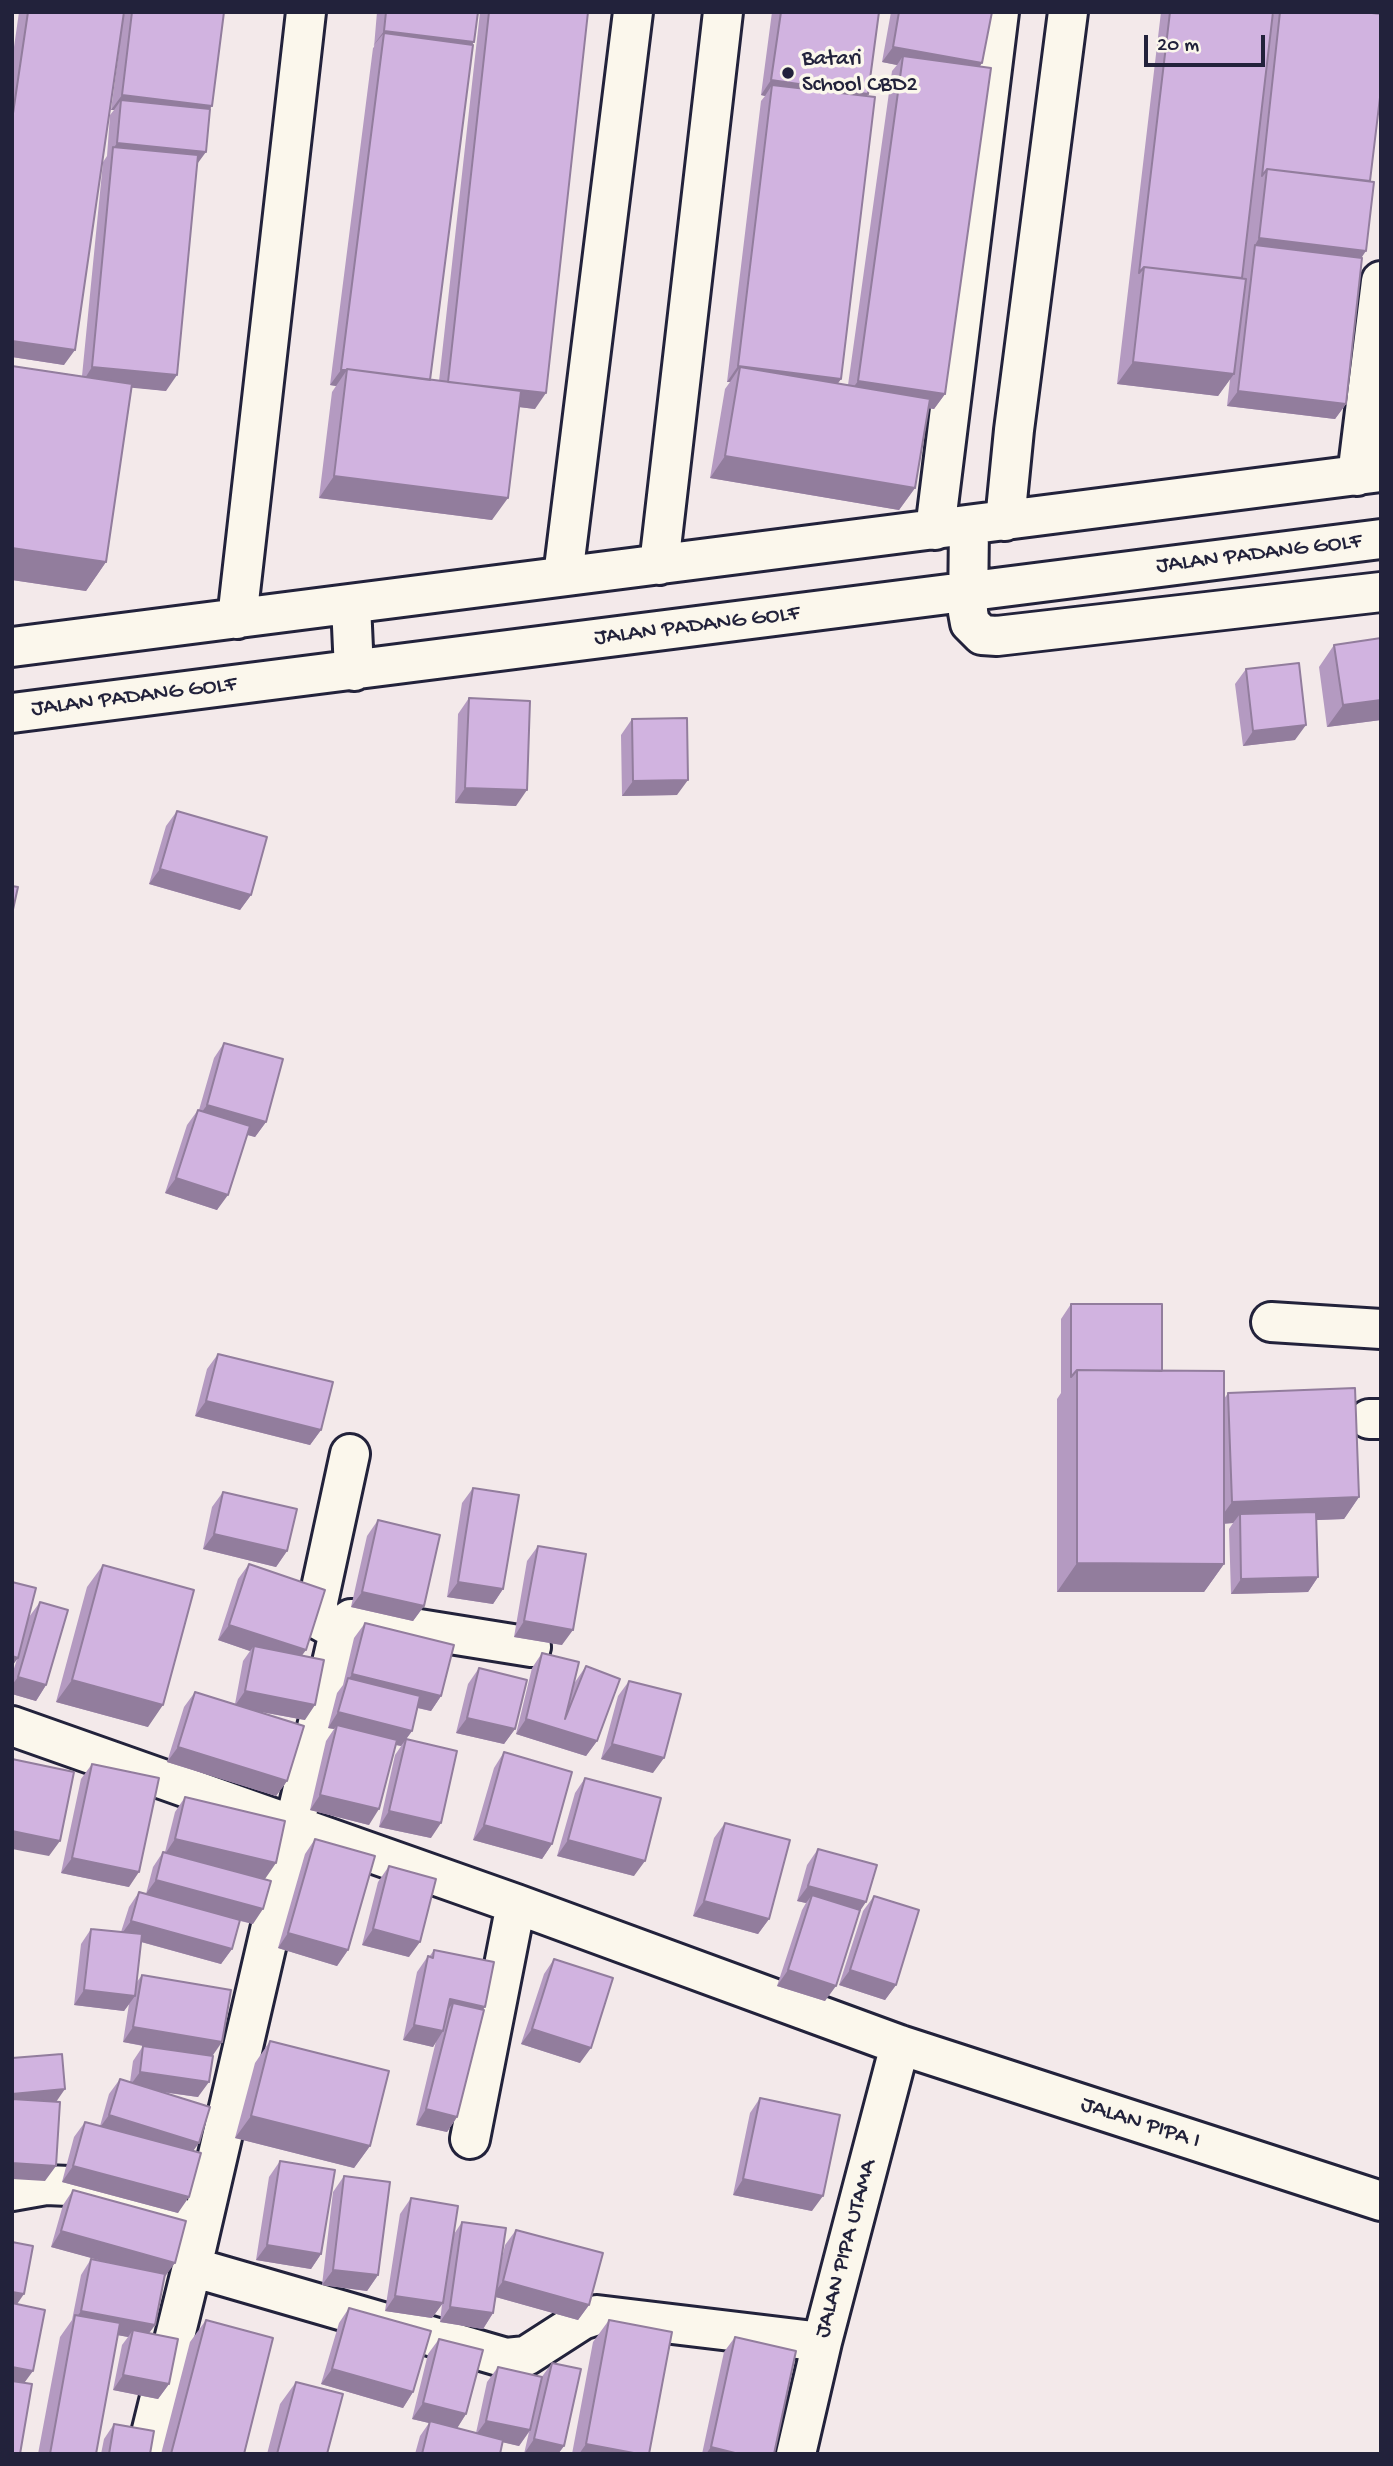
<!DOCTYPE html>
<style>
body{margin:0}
#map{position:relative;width:1393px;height:2466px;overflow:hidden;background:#f3e9ea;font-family:"Gochi Hand",sans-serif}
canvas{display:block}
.frame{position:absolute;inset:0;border:14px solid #22223b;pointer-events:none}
.scale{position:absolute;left:1144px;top:35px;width:121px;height:32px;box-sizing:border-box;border:4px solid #22223b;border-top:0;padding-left:9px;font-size:21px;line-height:24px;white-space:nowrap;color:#22223b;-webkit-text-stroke:5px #fbf7ec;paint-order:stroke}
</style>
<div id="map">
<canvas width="1393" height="2466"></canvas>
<div class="frame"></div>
<div class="scale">20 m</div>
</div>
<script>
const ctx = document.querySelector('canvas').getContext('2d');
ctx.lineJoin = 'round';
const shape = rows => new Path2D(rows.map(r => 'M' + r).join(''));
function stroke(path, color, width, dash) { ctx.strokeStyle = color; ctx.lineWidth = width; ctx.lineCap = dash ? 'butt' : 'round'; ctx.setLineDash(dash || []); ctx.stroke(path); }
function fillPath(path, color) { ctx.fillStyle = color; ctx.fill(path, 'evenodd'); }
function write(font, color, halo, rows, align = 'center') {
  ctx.font = font + ' "Gochi Hand",sans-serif'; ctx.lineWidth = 7; ctx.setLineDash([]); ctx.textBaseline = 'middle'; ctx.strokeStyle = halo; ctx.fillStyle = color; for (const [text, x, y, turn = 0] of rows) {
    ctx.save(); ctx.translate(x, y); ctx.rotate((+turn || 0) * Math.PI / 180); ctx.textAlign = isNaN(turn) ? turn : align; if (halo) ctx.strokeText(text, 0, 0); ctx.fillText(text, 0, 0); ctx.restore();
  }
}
const minor = shape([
 [1357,476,1381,281],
 [1005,521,1014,430,1068,12],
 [969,526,968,612,970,623,982,635,997,636,1381,592],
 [935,530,999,12],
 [659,565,723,12],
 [563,576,633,12],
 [351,604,354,671],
 [237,619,306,12],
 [12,647,1381,472],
 [12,713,1381,539],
 [1271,1322,1381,1329],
 [1369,1419,1381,1419],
 [339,1631,319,1620,318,1602,350,1454],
 [531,1647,357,1619,351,1619,340,1628,192,2267,506,2358,526,2356,582,2320,597,2315,822,2342],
 [12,1726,516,1904,900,2045,1381,2201],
 [470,2139,516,1904],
 [12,2191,46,2185,69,2186,201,2224],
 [146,2454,192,2267],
 [796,2454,822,2342,900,2045]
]);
const wall = shape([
 [19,12,124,12,124,15,125,12,224,12,210,109,197,164,166,391,132,387,106,562,86,591,12,580,12,366,82,376,103,162,107,156,110,115,114,110,111,110,120,43,64,365,12,357,12,61],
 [377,12,478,12,472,45,430,380,439,381,480,12,588,12,535,409,519,407,492,520,319,498,332,392,336,386,330,385,373,48,374,47],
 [772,12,879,12,866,96,841,379,838,383,848,385,892,71,897,65,882,62,891,12,992,12,980,67,945,394,934,409,928,408,915,488,899,510,710,478,725,389,730,382,727,382,761,101,765,96,761,95],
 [1161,12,1273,12,1273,15,1275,12,1381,12,1362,258,1346,404,1335,419,1227,406,1230,379,1218,396,1117,384],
 [1334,645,1381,720,1327,727,1319,667],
 [1246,669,1295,740,1243,746,1235,684],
 [469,698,516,806,455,803,458,714],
 [632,719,677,795,622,796,621,735],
 [177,811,251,895,240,910,149,884,166,826],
 [224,1043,266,1122,255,1137,247,1135,217,1210,165,1193,187,1125,198,1110,199,1110,214,1058],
 [1071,1304,1162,1371,1224,1399,1228,1393,1359,1497,1344,1519,1316,1520,1318,1577,1308,1592,1231,1594,1229,1529,1233,1523,1224,1524,1224,1564,1204,1592,1057,1592,1057,1399,1061,1393,1061,1319],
 [218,1354,321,1430,310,1445,195,1416,207,1369],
 [473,1488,503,1589,493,1604,447,1597,462,1503],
 [223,1492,287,1551,276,1567,203,1549,212,1507],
 [378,1520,424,1606,413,1621,351,1607,367,1536],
 [538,1546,562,1645,514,1637,527,1561],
 [249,1564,302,1655,305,1720,256,1711,287,1781,276,1796,167,1762,184,1707,195,1692,235,1704,243,1661,250,1651,218,1640,238,1579],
 [103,1565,148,1727,56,1702,87,1587],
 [12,1582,29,1617,40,1602,46,1685,36,1701,12,1694,12,1675,17,1659,12,1666],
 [365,1623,441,1696,431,1711,417,1708,412,1731,401,1746,395,1745,369,1825,310,1810,326,1741,334,1729,328,1728,337,1693,343,1685,354,1638],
 [542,1653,573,1685,586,1666,597,1741,586,1756,516,1734,532,1668],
 [479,1668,515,1729,504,1744,456,1733,468,1684],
 [629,1681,653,1773,601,1759,618,1696],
 [406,1739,431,1838,379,1827,395,1755],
 [504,1752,552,1844,542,1859,473,1840,494,1768],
 [92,1764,129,1887,61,1873,81,1779],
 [585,1778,634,1876,557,1856,575,1793],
 [185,1797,265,1879,240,1872,253,1924,240,1921,232,1949,221,1964,141,1942,136,1983,142,1975,213,2056,198,2097,161,2092,193,2151,178,2213,62,2182,74,2137,85,2122,100,2126,109,2094,120,2079,130,2082,133,2061,143,2046,123,2042,129,2004,124,2011,74,2005,81,1944,91,1929,121,1932,129,1907,139,1892,146,1894,153,1867,163,1852,165,1852,175,1812],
 [725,1823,769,1919,758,1934,693,1916,714,1838],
 [315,1839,348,1950,337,1966,278,1948,305,1854],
 [818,1849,860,1910,825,2001,777,1986,802,1910,806,1903,797,1901,807,1865],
 [389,1866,409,1957,362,1945,378,1882],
 [874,1896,896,1985,885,2000,839,1985,863,1911],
 [434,1950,482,2010,457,2117,447,2132,416,2125,436,2041,433,2047,403,2040,417,1972,428,1956,429,1957],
 [554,1959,580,2063,521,2044,544,1974],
 [270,2041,370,2146,354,2168,235,2138,255,2063],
 [760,2098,812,2211,733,2195,750,2113],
 [280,2161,321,2254,311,2269,256,2260,269,2177],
 [344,2176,378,2275,367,2291,322,2285,333,2192],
 [73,2190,164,2278,155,2325,149,2333,169,2384,158,2399,113,2390,122,2345,128,2337,118,2335,96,2454,38,2454,60,2337,72,2320,81,2275,91,2259,111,2263,51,2247,63,2205],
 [411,2198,454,2234,462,2222,501,2262,505,2245,516,2230,589,2305,578,2320,496,2297,493,2313,483,2329,440,2322,442,2304,432,2318,385,2311,400,2214],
 [349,2308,413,2392,403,2408,321,2384,339,2323],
 [206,2320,244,2454,161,2454,190,2342],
 [609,2320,649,2454,572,2454,593,2342],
 [735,2337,774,2454,702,2454,724,2352],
 [439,2339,466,2414,457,2428,476,2433,487,2382,498,2367,541,2378,552,2363,564,2446,558,2454,524,2454,529,2432,519,2446,503,2442,500,2454,415,2454,420,2436,429,2423,412,2419,428,2354],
 [296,2382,327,2454,267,2454,280,2404],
 [114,2424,150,2454,101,2454,104,2439]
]);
const shadedWall = shape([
 [384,31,474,42,464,57,384,33,373,46],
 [893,47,982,63,972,78,903,56,897,65,882,62],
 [771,80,868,94,857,109,772,85,765,96,761,95],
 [122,95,212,106,201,121,121,100,114,110,111,110],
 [117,143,206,152,195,167,113,149],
 [1259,238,1366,251,1351,273,1255,245],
 [12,341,75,350,64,365,12,357],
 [1133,362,1234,374,1218,396,1117,384],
 [738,366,841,379,830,394,740,367,730,382,727,382],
 [92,367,177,375,166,391,82,383],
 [341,370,347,370,336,386,330,385],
 [858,381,945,394,934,409,847,396],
 [448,382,546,393,535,409,437,397],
 [1238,391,1346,404,1335,419,1227,406],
 [725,456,915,488,899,510,710,478],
 [334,476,508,498,492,520,319,498],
 [12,548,106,562,86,591,12,580],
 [1381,700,1381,720,1327,727,1343,705],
 [1306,725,1295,740,1243,746,1253,731],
 [688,780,677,795,622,796,633,781],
 [465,788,527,790,516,806,455,803],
 [160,869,251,895,240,910,149,884],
 [207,1105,266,1122,255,1137,196,1120],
 [176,1178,228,1195,217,1210,165,1193],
 [206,1401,321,1430,310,1445,195,1416],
 [1359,1497,1344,1519,1240,1523,1240,1514,1233,1523,1216,1524,1232,1502],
 [214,1534,287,1551,276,1567,203,1549],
 [1077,1563,1224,1564,1204,1592,1057,1592],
 [1318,1577,1308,1592,1231,1594,1241,1579],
 [458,1582,503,1589,493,1604,447,1597],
 [362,1592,424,1606,413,1621,351,1607],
 [524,1621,573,1630,562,1645,514,1637],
 [229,1625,306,1650,295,1665,254,1646,250,1651,218,1640],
 [12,1656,18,1658,12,1666],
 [352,1674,441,1696,431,1711,344,1690,347,1682],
 [18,1677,46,1685,36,1701,12,1694,12,1685],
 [72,1680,163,1705,148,1727,56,1702],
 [245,1691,315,1705,305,1720,234,1707],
 [338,1712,412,1731,401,1746,336,1730,337,1725,334,1729,328,1728],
 [467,1718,515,1729,504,1744,456,1733],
 [526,1719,597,1741,586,1756,516,1734],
 [612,1744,664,1758,653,1773,601,1759],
 [178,1747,287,1781,276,1796,167,1762],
 [320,1795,379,1809,369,1825,310,1810],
 [389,1811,441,1823,431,1838,379,1827],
 [484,1825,552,1844,542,1859,473,1840],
 [12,1831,60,1841,49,1856,12,1849],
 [175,1839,276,1863,265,1879,165,1854],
 [568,1840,645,1861,634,1876,557,1856],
 [72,1858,139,1872,129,1887,61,1873],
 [156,1880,263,1909,253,1924,145,1895],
 [808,1886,866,1902,856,1917,812,1895,806,1903,797,1901],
 [704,1901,769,1919,758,1934,693,1916],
 [131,1921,232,1949,221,1964,120,1936],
 [373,1929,420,1942,409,1957,362,1945],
 [288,1933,348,1950,337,1966,278,1948],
 [788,1970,836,1986,825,2001,777,1986],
 [850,1970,896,1985,885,2000,839,1985],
 [84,1990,135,1996,124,2011,74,2005],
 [450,1999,485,2007,474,2022,453,2003,444,2015],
 [414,2025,443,2031,433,2047,403,2040],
 [133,2027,222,2042,211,2058,123,2042],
 [532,2029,591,2048,580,2063,521,2044],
 [140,2072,209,2082,198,2097,129,2087],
 [65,2089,54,2105,12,2108,12,2094],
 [426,2109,457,2117,447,2132,416,2125],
 [109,2115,199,2143,188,2158,98,2130],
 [251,2116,370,2146,354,2168,235,2138],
 [12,2163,56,2166,45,2181,12,2179],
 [73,2166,189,2197,178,2213,62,2182],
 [743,2179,823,2196,812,2211,733,2195],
 [61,2231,175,2263,164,2278,51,2247],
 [267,2245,321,2254,311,2269,256,2260],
 [333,2270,378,2275,367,2291,322,2285],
 [503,2281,589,2305,578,2320,492,2296],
 [12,2292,24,2294,13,2310,12,2310],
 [395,2296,443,2303,432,2318,385,2311],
 [450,2307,493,2313,483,2329,440,2322],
 [81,2311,155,2325,144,2340,133,2330,128,2337,73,2327,74,2321],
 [12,2367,33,2371,22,2386,12,2384],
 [332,2369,413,2392,403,2408,321,2384],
 [123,2375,169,2384,158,2399,113,2390],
 [423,2403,466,2414,456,2430,430,2421,429,2423,412,2419],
 [486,2421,530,2430,519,2446,475,2436],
 [534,2439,564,2446,558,2454,524,2454],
 [586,2444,639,2454,579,2454],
 [711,2447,739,2454,706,2454]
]);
const building = shape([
 [28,12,124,12,75,350,12,341,12,120,28,12],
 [132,12,224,12,212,106,122,95,132,12],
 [386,12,478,12,474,42,384,31,386,12],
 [489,12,588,12,546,393,448,382,489,12],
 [781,12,879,12,868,94,771,80,781,12],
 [899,12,992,12,982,63,893,47,899,12],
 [1170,12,1273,12,1242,278,1144,267,1139,273,1170,12],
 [1280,12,1363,12,1381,14,1381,89,1370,181,1267,169,1262,176,1280,12],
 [384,33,473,45,430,380,347,369,347,370,341,370,384,33],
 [903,56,991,68,945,394,858,381,903,56],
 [772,85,875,97,841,379,738,366,772,85],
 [121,100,210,109,206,152,117,143,121,100],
 [113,147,198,155,177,375,92,367,113,147],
 [1267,169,1374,182,1366,251,1259,238,1267,169],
 [1255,245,1362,258,1346,404,1238,391,1255,245],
 [1144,267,1246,279,1234,374,1133,362,1144,267],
 [12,366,132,384,106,562,12,548,12,366],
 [740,367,930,399,915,488,725,456,740,367],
 [347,369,521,391,508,498,334,476,347,369],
 [1381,638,1381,700,1343,705,1334,645,1381,638],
 [1299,663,1306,725,1253,731,1246,669,1299,663],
 [469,698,530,701,527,790,465,788,469,698],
 [687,718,688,780,633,781,632,719,687,718],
 [177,811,267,837,251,895,160,869,177,811],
 [12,886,18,887,12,914,12,886],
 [224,1043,283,1059,266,1122,207,1105,224,1043],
 [198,1110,250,1126,228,1195,176,1178,198,1110],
 [1071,1304,1162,1304,1162,1371,1077,1370,1071,1377,1071,1304],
 [218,1354,333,1382,321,1430,206,1401,218,1354],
 [1077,1370,1224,1371,1224,1564,1077,1563,1077,1370],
 [1355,1388,1359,1497,1232,1502,1228,1393,1355,1388],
 [473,1488,519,1495,503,1589,458,1582,473,1488],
 [223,1492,297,1509,287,1551,214,1534,223,1492],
 [1316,1512,1318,1577,1241,1579,1240,1514,1316,1512],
 [378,1520,440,1535,424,1606,362,1592,378,1520],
 [538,1546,586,1554,573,1630,524,1621,538,1546],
 [249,1564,325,1590,306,1650,229,1625,249,1564],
 [103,1565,194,1590,163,1705,72,1680,103,1565],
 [12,1582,36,1588,18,1658,12,1656,12,1582],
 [40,1602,68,1610,46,1685,18,1677,40,1602],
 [365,1623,454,1645,441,1696,352,1674,365,1623],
 [254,1646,324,1660,315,1705,245,1691,254,1646],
 [542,1653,579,1662,565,1719,586,1666,620,1679,597,1741,526,1719,542,1653],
 [479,1668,527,1680,515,1729,467,1718,479,1668],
 [348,1678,420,1696,412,1731,338,1712,348,1678],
 [629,1681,681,1694,664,1758,612,1744,629,1681],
 [195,1692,304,1726,287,1781,178,1747,195,1692],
 [337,1725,397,1740,379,1809,320,1795,337,1725],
 [406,1739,457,1751,441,1823,389,1811,406,1739],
 [504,1752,572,1772,552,1844,484,1825,504,1752],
 [12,1759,74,1772,60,1841,12,1831,12,1759],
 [92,1764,159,1778,139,1872,72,1858,92,1764],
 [585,1778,661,1798,645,1861,568,1840,585,1778],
 [185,1797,285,1821,276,1863,175,1839,185,1797],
 [725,1823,790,1840,769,1919,704,1901,725,1823],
 [315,1839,375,1856,348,1950,288,1933,315,1839],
 [818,1849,877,1865,866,1902,808,1886,818,1849],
 [163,1852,271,1881,263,1909,156,1880,163,1852],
 [389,1866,436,1879,420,1942,373,1929,389,1866],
 [139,1892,240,1920,232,1949,131,1921,139,1892],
 [812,1895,860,1910,836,1986,788,1970,812,1895],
 [874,1896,919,1910,896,1985,850,1970,874,1896],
 [91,1929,142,1934,135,1996,84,1990,91,1929],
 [434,1950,494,1962,485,2007,450,1999,443,2031,414,2025,428,1956,433,1958,434,1950],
 [554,1959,613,1978,591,2048,532,2029,554,1959],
 [142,1975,231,1990,222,2042,133,2027,142,1975],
 [453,2003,484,2010,457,2117,426,2109,453,2003],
 [270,2041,389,2071,370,2146,251,2116,270,2041],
 [143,2046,213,2056,209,2082,140,2072,143,2046],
 [62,2054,65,2089,12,2094,12,2058,62,2054],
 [120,2079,210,2107,199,2143,109,2115,120,2079],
 [760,2098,840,2115,823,2196,743,2179,760,2098],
 [12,2099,60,2102,56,2166,12,2163,12,2099],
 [85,2122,201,2153,189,2197,73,2166,85,2122],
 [280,2161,335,2170,321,2254,267,2245,280,2161],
 [344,2176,390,2182,378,2275,333,2270,344,2176],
 [73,2190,186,2221,175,2263,61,2231,73,2190],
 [411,2198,458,2206,443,2303,395,2296,411,2198],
 [462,2222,506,2228,493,2313,450,2307,462,2222],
 [516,2230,603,2253,589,2305,503,2281,516,2230],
 [12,2242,33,2246,24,2294,12,2292,12,2242],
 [91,2259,165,2274,155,2325,81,2311,91,2259],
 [12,2303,45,2310,33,2371,12,2367,12,2303],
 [349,2308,431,2331,413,2392,332,2369,349,2308],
 [75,2315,120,2323,96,2454,50,2454,75,2315],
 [206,2320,273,2338,244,2454,171,2454,206,2320],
 [609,2320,672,2332,649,2454,639,2454,586,2444,609,2320],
 [133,2330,178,2339,169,2384,123,2375,133,2330],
 [735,2337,796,2351,774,2454,739,2454,711,2447,735,2337],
 [439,2339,483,2350,466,2414,423,2403,439,2339],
 [552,2363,581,2369,564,2446,534,2439,552,2363],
 [498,2367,542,2377,530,2430,486,2421,498,2367],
 [12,2381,32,2384,20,2454,12,2454,12,2381],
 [296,2382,343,2394,327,2454,277,2454,296,2382],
 [430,2421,503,2440,500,2454,422,2454,430,2421],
 [114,2424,154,2431,150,2454,109,2454,114,2424]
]);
const markers = [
 [788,73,7,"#22223b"]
];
const poiNames = [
 ["Batari",802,60],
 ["School CBD2",802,86]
];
const streetNames = [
 ["JALAN PADANG GOLF",1259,555,-7],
 ["JALAN PADANG GOLF",697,627,-7],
 ["JALAN PADANG GOLF",134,698,-7],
 ["JALAN PIPA I",1140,2124,18],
 ["JALAN PIPA UTAMA",847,2249,-75]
];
stroke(minor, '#22223b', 44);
stroke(minor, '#fbf7ec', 38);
fillPath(wall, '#b49ac1');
fillPath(shadedWall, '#927d9d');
fillPath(building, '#d1b3e0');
stroke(building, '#927d9d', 2);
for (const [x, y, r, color] of markers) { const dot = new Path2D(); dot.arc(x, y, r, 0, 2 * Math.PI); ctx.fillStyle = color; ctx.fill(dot); stroke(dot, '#fbf7ec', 2.5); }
write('23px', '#22223b', '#fbf7ec', poiNames, 'left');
write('23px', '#22223b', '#fbf7ec', streetNames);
</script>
